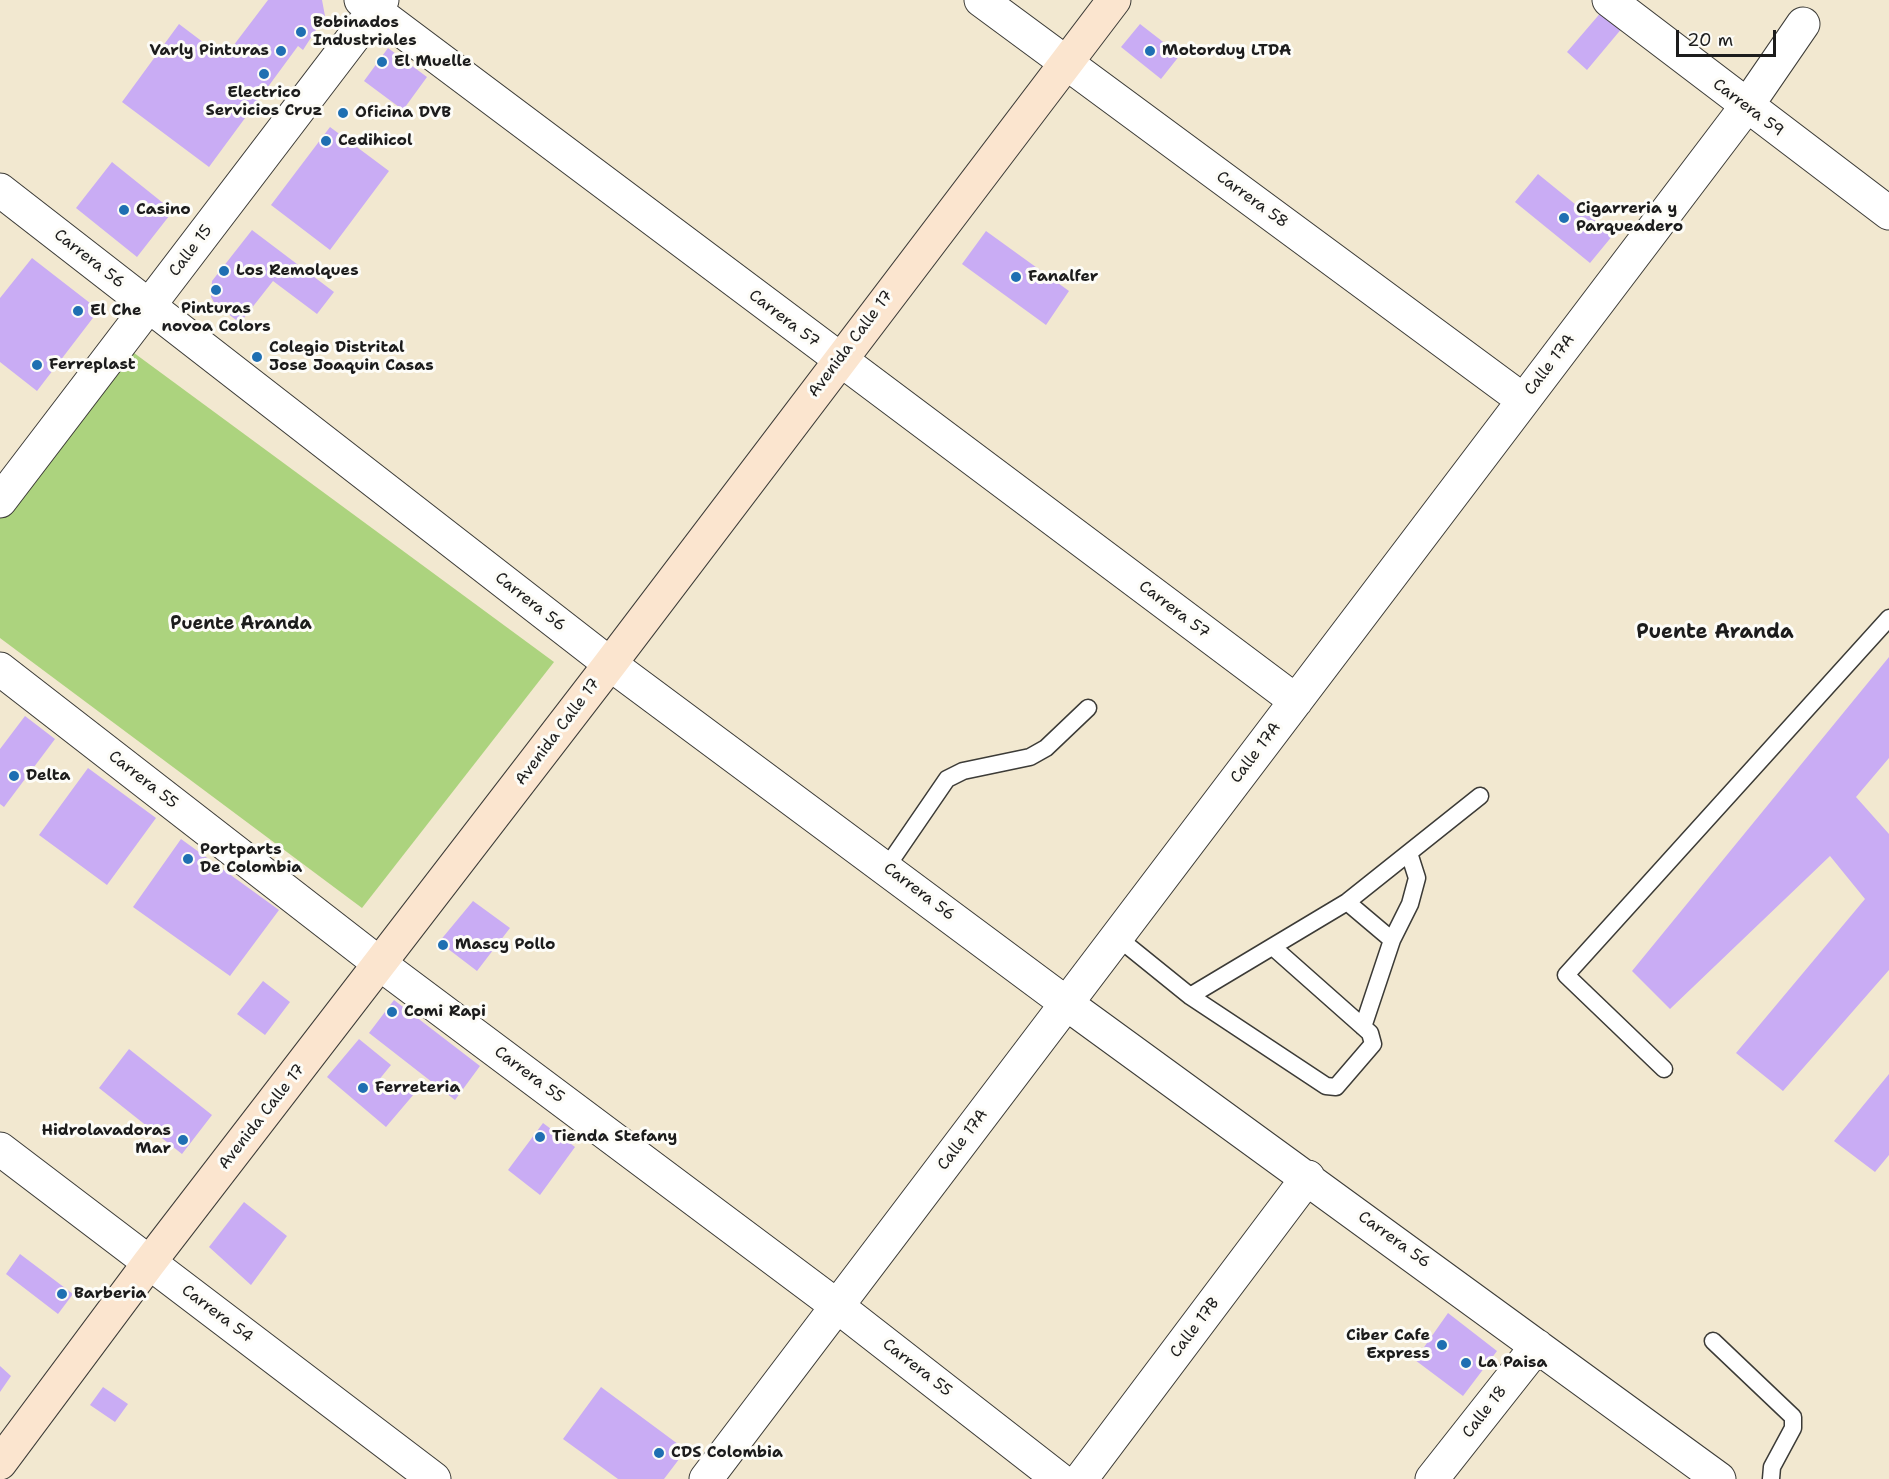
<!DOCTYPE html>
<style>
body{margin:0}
#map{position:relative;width:1889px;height:1479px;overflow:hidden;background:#f2e8d0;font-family:"Shantell Sans",sans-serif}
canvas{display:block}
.scale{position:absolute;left:1676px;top:30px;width:100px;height:27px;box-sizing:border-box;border:3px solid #1c1c1c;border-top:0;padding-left:8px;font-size:18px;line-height:21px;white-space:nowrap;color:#1c1c1c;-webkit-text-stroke:4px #fdfcf7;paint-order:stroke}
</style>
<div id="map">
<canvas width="1889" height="1479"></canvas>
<div class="scale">20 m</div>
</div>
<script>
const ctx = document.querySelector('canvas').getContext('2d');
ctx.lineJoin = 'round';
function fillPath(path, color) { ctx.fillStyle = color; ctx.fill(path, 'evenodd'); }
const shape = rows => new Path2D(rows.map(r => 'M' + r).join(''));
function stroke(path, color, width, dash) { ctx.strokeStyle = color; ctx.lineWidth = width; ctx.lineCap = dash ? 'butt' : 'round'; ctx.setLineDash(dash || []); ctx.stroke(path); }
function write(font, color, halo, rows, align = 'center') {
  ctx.font = font + ' "Shantell Sans",sans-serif'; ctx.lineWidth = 6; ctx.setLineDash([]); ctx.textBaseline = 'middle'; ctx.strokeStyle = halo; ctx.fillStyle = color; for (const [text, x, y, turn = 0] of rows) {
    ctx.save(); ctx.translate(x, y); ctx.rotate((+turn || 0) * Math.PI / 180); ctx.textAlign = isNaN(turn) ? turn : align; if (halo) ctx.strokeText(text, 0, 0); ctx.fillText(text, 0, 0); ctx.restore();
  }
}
const green = shape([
 [130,350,554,662,362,908,0,638,0,512]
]);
const building = shape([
 [268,0,322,0,325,16,303,50,298,46,209,167,122,102,179,24,224,58],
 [1603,10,1623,27,1587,70,1567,52],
 [1140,24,1180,55,1161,79,1121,47],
 [388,48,427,77,403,110,364,81],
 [330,127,389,171,330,250,271,205],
 [112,162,173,211,137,257,76,208],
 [1538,174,1613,235,1590,263,1515,202],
 [252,230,334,292,317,314,273,281,240,323,215,304,211,297,212,281],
 [986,231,1069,291,1046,325,962,264],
 [32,258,99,310,37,391,0,362,0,298],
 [1889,657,1889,758,1856,797,1889,834,1889,970,1783,1091,1736,1053,1865,899,1830,856,1670,1009,1632,971],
 [25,716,55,739,4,807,0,804,0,749],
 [88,768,156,818,107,885,39,835],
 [181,839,279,910,230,976,133,907],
 [473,901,510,928,477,971,439,942],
 [263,981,290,1002,265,1035,237,1014],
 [394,1000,480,1066,455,1100,369,1033],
 [359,1039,391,1065,378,1081,392,1093,400,1083,414,1094,386,1127,327,1077],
 [129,1049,212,1115,182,1154,99,1088],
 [1889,1074,1889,1155,1875,1172,1834,1141],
 [543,1123,575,1147,540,1195,508,1170],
 [244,1202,287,1236,251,1285,209,1247],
 [20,1254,73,1294,58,1314,6,1274],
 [1448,1313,1497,1351,1463,1396,1415,1360],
 [0,1366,11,1376,0,1392],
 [103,1387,128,1404,115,1422,90,1405],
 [601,1387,686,1450,664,1479,618,1479,563,1439]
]);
const lane = shape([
 [886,868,947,779,963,771,1030,757,1046,748,1088,708],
 [1347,902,1392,940],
 [1117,937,1190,996,1326,1086,1336,1087,1373,1044,1370,1033,1274,948],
 [1190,996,1347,902,1480,796],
 [1363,1027,1392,940,1410,904,1417,878,1409,853],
 [1664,1069,1566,975,1889,618],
 [1713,1341,1793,1417,1793,1428,1772,1467,1771,1479]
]);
const street = shape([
 [361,0,1296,701],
 [981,0,1523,400],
 [1609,0,1889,213],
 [0,190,610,664,1066,1003],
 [0,501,382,0],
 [0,669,380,964,837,1306,1059,1479],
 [1067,1004,1719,1479],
 [0,1149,434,1479],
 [706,1479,1746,107,1803,24],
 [1081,1479,1308,1177],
 [1432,1479,1537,1346]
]);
const secondary = shape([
 [0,1463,149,1263,610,664,1114,0]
]);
const markers = [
 [301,32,6,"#1f6fb2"],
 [281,51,6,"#1f6fb2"],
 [1150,51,6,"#1f6fb2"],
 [382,62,6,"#1f6fb2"],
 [264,74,6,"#1f6fb2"],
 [343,113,6,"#1f6fb2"],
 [326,141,6,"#1f6fb2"],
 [124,210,6,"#1f6fb2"],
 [1564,218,6,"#1f6fb2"],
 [224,271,6,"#1f6fb2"],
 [1016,277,6,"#1f6fb2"],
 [216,290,6,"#1f6fb2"],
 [78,311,6,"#1f6fb2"],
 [257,357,6,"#1f6fb2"],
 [37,365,6,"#1f6fb2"],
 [14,776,6,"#1f6fb2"],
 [188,859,6,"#1f6fb2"],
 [443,945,6,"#1f6fb2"],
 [392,1012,6,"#1f6fb2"],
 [363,1088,6,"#1f6fb2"],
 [540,1137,6,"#1f6fb2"],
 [183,1140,6,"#1f6fb2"],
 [62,1294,6,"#1f6fb2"],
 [1442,1345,6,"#1f6fb2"],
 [1466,1363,6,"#1f6fb2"],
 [659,1453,6,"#1f6fb2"]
];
const poiNames = [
 ["Bobinados",313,23],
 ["Industriales",313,41],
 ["Varly Pinturas",269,51,"right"],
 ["Motorduy LTDA",1162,51],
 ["El Muelle",394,62],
 ["Electrico",264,93,"center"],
 ["Servicios Cruz",264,111,"center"],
 ["Oficina DVB",355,113],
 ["Cedihicol",338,141],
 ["Cigarreria y",1576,209],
 ["Parqueadero",1576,227],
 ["Casino",136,210],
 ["Los Remolques",236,271],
 ["Fanalfer",1028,277],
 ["Pinturas",216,309,"center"],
 ["novoa Colors",216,327,"center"],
 ["El Che",90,311],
 ["Colegio Distrital",269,348],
 ["Jose Joaquin Casas",269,366],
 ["Ferreplast",49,365],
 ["Delta",26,776],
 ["Portparts",200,850],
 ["De Colombia",200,868],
 ["Mascy Pollo",455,945],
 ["Comi Rapi",404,1012],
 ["Ferreteria",375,1088],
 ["Hidrolavadoras",171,1131,"right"],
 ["Mar",171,1149,"right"],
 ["Tienda Stefany",552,1137],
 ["Barberia",74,1294],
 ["Ciber Cafe",1430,1336,"right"],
 ["Express",1430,1354,"right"],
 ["La Paisa",1478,1363],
 ["CDS Colombia",671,1453]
];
const streetNames = [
 ["Carrera 59",1748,108,37],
 ["Carrera 58",1252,200,36],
 ["Calle 15",191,251,-53],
 ["Carrera 56",89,259,38],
 ["Carrera 57",784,319,37],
 ["Avenida Calle 17",851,344,-53],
 ["Calle 17A",1550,365,-53],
 ["Carrera 56",530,602,38],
 ["Carrera 57",1174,610,37],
 ["Avenida Calle 17",558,732,-53],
 ["Calle 17A",1256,753,-53],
 ["Carrera 55",143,780,38],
 ["Carrera 56",919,892,37],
 ["Carrera 55",529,1075,37],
 ["Avenida Calle 17",262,1117,-52],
 ["Calle 17A",963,1140,-53],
 ["Carrera 56",1394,1240,36],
 ["Carrera 54",217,1314,37],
 ["Calle 17B",1195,1328,-53],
 ["Carrera 55",917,1368,38],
 ["Calle 18",1485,1412,-52]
];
const neighbourhoodNames = [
 ["Puente Aranda",241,624]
];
const quarterNames = [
 ["Puente Aranda",1715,633]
];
fillPath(green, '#acd37e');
fillPath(building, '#c9acf4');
stroke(lane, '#3c3b37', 19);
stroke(street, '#3c3b37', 35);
stroke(secondary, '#3c3b37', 35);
stroke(lane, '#fff', 16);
stroke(street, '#fff', 33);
stroke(secondary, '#fbe5cf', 33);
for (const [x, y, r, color] of markers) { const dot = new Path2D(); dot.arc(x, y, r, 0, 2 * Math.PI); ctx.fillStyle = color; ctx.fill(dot); stroke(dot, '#fdfcf7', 2); }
write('bold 16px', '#1c1c1c', '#fdfcf7', poiNames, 'left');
write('16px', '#1c1c1c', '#fdfcf7', streetNames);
write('bold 18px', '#1c1c1c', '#fdfcf7', neighbourhoodNames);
write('bold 20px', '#1c1c1c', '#fdfcf7', quarterNames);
</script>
